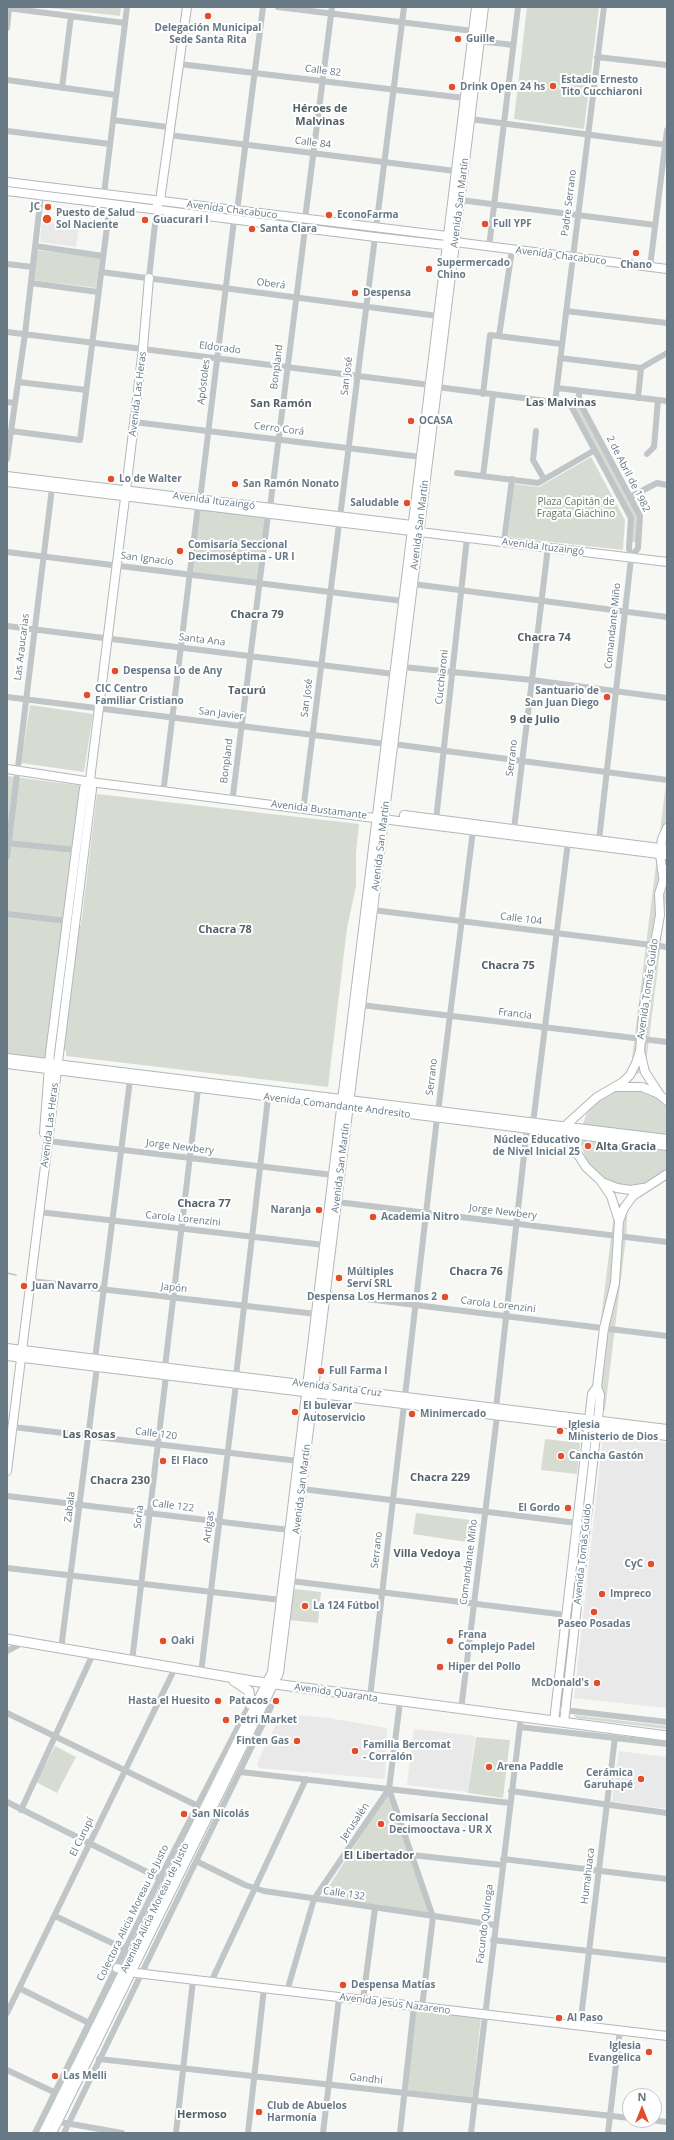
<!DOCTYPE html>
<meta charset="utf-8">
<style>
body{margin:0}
#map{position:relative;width:674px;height:2140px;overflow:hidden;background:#f7f7f4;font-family:"Open Sans",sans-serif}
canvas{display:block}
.frame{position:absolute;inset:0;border:8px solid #667985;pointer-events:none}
.north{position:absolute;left:622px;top:2088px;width:40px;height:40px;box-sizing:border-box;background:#fff;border:1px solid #c2c9ce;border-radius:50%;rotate:0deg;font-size:11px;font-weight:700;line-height:16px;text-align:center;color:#667985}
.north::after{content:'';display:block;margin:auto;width:14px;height:18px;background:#e24d2a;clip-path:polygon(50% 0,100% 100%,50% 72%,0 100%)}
</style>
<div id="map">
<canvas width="674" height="2140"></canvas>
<div class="frame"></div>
<div class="north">N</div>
</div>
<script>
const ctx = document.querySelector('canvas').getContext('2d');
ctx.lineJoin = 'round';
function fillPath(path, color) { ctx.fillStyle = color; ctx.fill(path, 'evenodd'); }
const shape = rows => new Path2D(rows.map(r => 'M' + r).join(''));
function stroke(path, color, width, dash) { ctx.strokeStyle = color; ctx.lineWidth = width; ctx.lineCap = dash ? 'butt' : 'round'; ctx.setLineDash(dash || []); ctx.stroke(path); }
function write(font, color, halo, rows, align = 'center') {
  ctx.font = font + ' "Open Sans",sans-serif'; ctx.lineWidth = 4; ctx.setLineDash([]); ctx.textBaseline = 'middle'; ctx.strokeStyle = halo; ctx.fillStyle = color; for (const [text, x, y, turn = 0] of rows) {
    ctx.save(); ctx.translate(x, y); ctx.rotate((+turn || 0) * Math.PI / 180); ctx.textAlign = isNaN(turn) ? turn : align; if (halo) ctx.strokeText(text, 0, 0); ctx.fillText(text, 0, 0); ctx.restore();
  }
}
const built = shape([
 [42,222,79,227,76,247,40,242],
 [603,1436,667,1443,667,1708,574,1698],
 [281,1714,329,1718,387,1728,385,1779,259,1768,257,1763],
 [414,1729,475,1736,468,1792,407,1785],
 [619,1751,667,1757,667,1809,612,1802]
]);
const green = shape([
 [43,7,121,7,120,16],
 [527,7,599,7,584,129,514,119],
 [36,250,100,257,96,288,32,280],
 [579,405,638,516,636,542,632,542,633,517,575,407],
 [591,457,625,520,623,550,508,537,514,484,539,487],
 [200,508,266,517,260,582,193,574],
 [30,705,93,714,84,772,21,763],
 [667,775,667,893,645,1072,630,1075],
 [7,776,84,786,67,925,81,925,97,794,359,824,356,853,356,886,347,928,328,1087,66,1056,66,1050,52,1048,50,1061,7,1056],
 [622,1089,638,1089,652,1094,667,1106,667,1169,652,1181,637,1186,622,1186,607,1181,595,1172,586,1160,581,1144,581,1130,586,1115,595,1103,608,1094],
 [628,1202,626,1237,605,1410,590,1408,615,1205],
 [590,1436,593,1436,562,1695,558,1694],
 [545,1439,580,1443,577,1474,541,1470],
 [416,1513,470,1520,467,1542,413,1534],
 [295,1589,321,1592,318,1623,289,1620,291,1593],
 [574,1715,667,1726,667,1729,576,1718],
 [476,1737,510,1740,503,1798,468,1793],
 [55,1746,76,1757,57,1793,36,1782],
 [389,1791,429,1911,424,1913,326,1899,323,1896],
 [416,2011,481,2018,472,2098,407,2091]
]);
const stream = shape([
 [7,1273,16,1275]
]);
const minor = shape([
 [278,7,473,31],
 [7,8,125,23],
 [7,28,9,9],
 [479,41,513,45],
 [597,57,667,65],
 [179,64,464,98],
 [7,80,116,95],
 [62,88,71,16],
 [470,119,667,145],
 [113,120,168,127],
 [7,131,110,144],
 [169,135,455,171],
 [104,194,127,7],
 [460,200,655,225],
 [237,211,263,7],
 [305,219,332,7],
 [376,228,404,7],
 [35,246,103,256],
 [489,247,518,7],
 [7,264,33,267],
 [650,267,667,130],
 [101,272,438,316],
 [149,278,157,206],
 [31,283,98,292],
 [566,311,667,323],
 [7,332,430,385],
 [499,336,512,250],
 [560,358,641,368],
 [18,382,86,390],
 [437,387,570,404,579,401,579,391],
 [557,388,667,401],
 [483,394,490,335,562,344],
 [638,398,641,368,667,353],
 [579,401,640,516,638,548,631,558],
 [7,402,15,403],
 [555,402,604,7],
 [570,404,631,518,629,548,631,559,599,840],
 [134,422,421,457],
 [11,431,80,440,110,203],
 [536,431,533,460,544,479],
 [647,454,654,447,658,400],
 [7,459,25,334,41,195],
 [457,473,538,483,595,450],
 [483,476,493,395],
 [630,497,657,483,667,485],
 [200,500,234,220],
 [270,508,305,229],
 [340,517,375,237],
 [504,542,512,479],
 [7,552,403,601],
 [413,584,667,617],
 [7,626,394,674],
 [403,667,532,680,667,698],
 [7,697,386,744],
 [393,744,667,780],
 [164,786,198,506],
 [233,795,268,515],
 [304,803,339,524],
 [436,820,467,538],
 [514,829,548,547],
 [7,843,76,850],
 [7,857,52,488],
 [373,910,667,947],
 [7,914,67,921],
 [361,1005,667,1042],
 [438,1112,473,830],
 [533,1123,568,842],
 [48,1141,333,1175],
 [337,1202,667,1242],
 [39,1212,324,1245],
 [31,1281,316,1314],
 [326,1294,667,1336],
 [95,1359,130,1080],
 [165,1367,198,1089],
 [236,1376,268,1098],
 [405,1396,437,1118],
 [496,1408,527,1128],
 [7,1426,8,1426],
 [13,1427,298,1461],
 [302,1489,577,1523],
 [7,1496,289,1530],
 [7,1568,281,1600],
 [291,1581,566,1615],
 [61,1649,97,1367],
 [7,1651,24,1642],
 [132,1661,166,1376],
 [201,1673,236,1384],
 [370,1697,404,1405],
 [555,1709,667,1722],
 [461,1710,497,1416],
 [7,1713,198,1806],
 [520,1727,667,1744],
 [241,1772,510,1803],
 [389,1789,433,1917,422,2007],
 [511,1791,667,1813],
 [7,1802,163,1880],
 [21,1810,93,1654],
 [412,1855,502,1865],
 [503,1859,667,1879],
 [196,1861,245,1885,264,1891,495,1925],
 [55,1916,129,1951],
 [493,1940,667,1960],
 [211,1982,306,1779],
 [19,1988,93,2025],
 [287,1991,314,1899,389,1789,400,1702],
 [363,2000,375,1908],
 [7,2013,175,1668],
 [580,2026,616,1729],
 [99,2059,630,2118],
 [7,2070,58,2094],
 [651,2120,667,2122],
 [54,2121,122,2133],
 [35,2133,160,1878,250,1704],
 [64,2133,271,1707],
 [176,2133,193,1980],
 [248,2133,264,1988],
 [323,2133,339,1998],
 [400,2133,414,2006],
 [471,2133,521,1717],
 [608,2133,620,2030]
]);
const major = shape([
 [7,182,447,236,455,242,667,269],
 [7,191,375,237,445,245,450,244],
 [157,205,160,201,187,7],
 [7,476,412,525,416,528],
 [7,482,667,562],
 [7,769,98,783,667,855],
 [404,815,667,849],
 [663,877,660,854,662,839,667,828],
 [640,1051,645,1072,660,1095,667,1101],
 [7,1058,667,1139],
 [7,1064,667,1146],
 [616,1087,642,1087,659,1094],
 [565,1126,597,1097,623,1082,630,1075,636,1063,640,1051,644,1006,660,915,659,894,667,869],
 [44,1133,50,1053,84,788,90,780],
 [564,1133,586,1167,600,1180,611,1196,619,1221],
 [602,1182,617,1188,630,1190,643,1188],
 [7,1348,667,1429],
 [7,1356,667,1436],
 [7,1471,92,789,90,780,126,490,143,348,149,278],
 [554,1721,592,1394,597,1387],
 [564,1722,599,1409,600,1395,597,1387,604,1328,615,1283,619,1221,624,1208,633,1196,667,1174],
 [117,1968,128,1972,667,2036],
 [43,2133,272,1672,476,7],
 [52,2133,279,1673,484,7]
]);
const highway = shape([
 [7,1639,252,1681,667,1736],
 [234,1681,249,1691,250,1704]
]);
const markers = [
 [208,16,4,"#e24d2a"],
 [458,39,4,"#e24d2a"],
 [553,86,4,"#e24d2a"],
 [452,87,4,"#e24d2a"],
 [48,207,4,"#e24d2a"],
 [329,215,4,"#e24d2a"],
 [47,219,5,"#e24d2a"],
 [145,220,4,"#e24d2a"],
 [485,224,4,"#e24d2a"],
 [252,229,4,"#e24d2a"],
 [636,253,4,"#e24d2a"],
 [429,269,4,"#e24d2a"],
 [355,293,4,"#e24d2a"],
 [411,421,4,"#e24d2a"],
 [111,479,4,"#e24d2a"],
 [235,484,4,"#e24d2a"],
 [407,503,4,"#e24d2a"],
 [180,551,4,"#e24d2a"],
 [115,671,4,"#e24d2a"],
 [87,695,4,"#e24d2a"],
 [607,697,4,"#e24d2a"],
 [588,1146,4,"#e24d2a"],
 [319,1210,4,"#e24d2a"],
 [373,1217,4,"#e24d2a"],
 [339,1278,4,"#e24d2a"],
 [24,1286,4,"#e24d2a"],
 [445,1297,4,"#e24d2a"],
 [321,1371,4,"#e24d2a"],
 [295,1412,4,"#e24d2a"],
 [412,1414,4,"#e24d2a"],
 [560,1431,4,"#e24d2a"],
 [561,1456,4,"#e24d2a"],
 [163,1461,4,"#e24d2a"],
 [568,1508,4,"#e24d2a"],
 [651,1564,4,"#e24d2a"],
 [602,1594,4,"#e24d2a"],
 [305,1606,4,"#e24d2a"],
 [594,1612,4,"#e24d2a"],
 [163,1641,4,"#e24d2a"],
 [450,1641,4,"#e24d2a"],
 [440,1667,4,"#e24d2a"],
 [597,1683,4,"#e24d2a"],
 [218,1701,4,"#e24d2a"],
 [276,1701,4,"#e24d2a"],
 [226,1720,4,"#e24d2a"],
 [297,1741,4,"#e24d2a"],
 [355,1751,4,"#e24d2a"],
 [489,1767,4,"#e24d2a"],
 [641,1779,4,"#e24d2a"],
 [184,1814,4,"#e24d2a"],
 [381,1824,4,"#e24d2a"],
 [343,1985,4,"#e24d2a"],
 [559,2018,4,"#e24d2a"],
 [649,2052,4,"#e24d2a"],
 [55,2076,4,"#e24d2a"],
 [259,2112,4,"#e24d2a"]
];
const poiNames = [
 ["Delegación Municipal",208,28,"center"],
 ["Sede Santa Rita",208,40,"center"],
 ["Guille",466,39],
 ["Estadio Ernesto",561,80],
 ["Tito Cucchiaroni",561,92],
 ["Drink Open 24 hs",460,87],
 ["JC",40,207,"right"],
 ["Puesto de Salud",56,213],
 ["Sol Naciente",56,225],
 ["EconoFarma",337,215],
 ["Guacurari I",153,220],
 ["Full YPF",493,224],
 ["Santa Clara",260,229],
 ["Supermercado",437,263],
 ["Chino",437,275],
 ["Chano",636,265,"center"],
 ["Despensa",363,293],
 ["OCASA",419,421],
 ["Lo de Walter",119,479],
 ["San Ramón Nonato",243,484],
 ["Saludable",399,503,"right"],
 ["Comisaría Seccional",188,545],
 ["Decimoséptima - UR I",188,557],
 ["Despensa Lo de Any",123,671],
 ["CIC Centro",95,689],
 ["Familiar Cristiano",95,701],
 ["Santuario de",599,691,"right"],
 ["San Juan Diego",599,703,"right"],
 ["Núcleo Educativo",580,1140,"right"],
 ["de Nivel Inicial 25",580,1152,"right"],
 ["Naranja",311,1210,"right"],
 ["Academia Nitro",381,1217],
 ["Múltiples",347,1272],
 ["Serví SRL",347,1284],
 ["Juan Navarro",32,1286],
 ["Despensa Los Hermanos 2",437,1297,"right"],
 ["Full Farma I",329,1371],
 ["El bulevar",303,1406],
 ["Autoservicio",303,1418],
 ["Minimercado",420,1414],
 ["Iglesia",568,1425],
 ["Ministerio de Dios",568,1437],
 ["Cancha Gastón",569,1456],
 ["El Flaco",171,1461],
 ["El Gordo",560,1508,"right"],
 ["CyC",643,1564,"right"],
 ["Impreco",610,1594],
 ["La 124 Fútbol",313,1606],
 ["Paseo Posadas",594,1624,"center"],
 ["Frana",458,1635],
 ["Complejo Padel",458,1647],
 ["Oaki",171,1641],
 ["Hiper del Pollo",448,1667],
 ["McDonald's",589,1683,"right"],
 ["Hasta el Huesito",210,1701,"right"],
 ["Patacos",268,1701,"right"],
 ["Petri Market",234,1720],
 ["Finten Gas",289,1741,"right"],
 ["Familia Bercomat",363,1745],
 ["- Corralón",363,1757],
 ["Arena Paddle",497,1767],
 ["Cerámica",633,1773,"right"],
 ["Garuhapé",633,1785,"right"],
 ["San Nicolás",192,1814],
 ["Comisaría Seccional",389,1818],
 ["Decimooctava - UR X",389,1830],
 ["Despensa Matías",351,1985],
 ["Al Paso",567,2018],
 ["Iglesia",641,2046,"right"],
 ["Evangelica",641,2058,"right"],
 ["Las Melli",63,2076],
 ["Club de Abuelos",267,2106],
 ["Harmonía",267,2118]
];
const streetNames = [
 ["Calle 82",323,71,7],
 ["Calle 84",313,143,7],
 ["Avenida San Martín",460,203,-83],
 ["Padre Serrano",569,203,-83],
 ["Avenida Chacabuco",232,210,7],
 ["Avenida Chacabuco",561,256,7],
 ["Oberá",271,284,7],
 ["Eldorado",220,348,7],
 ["Bonpland",277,367,-83],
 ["San José",347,376,-83],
 ["Apóstoles",204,382,-83],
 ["Avenida Las Heras",138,394,-83],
 ["Cerro Corá",279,429,7],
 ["2 de Abril de 1982",628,474,63],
 ["Avenida Ituzaingó",214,501,7],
 ["Avenida San Martín",420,525,-83],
 ["Avenida Ituzaingó",543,547,7],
 ["San Ignacio",147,559,7],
 ["Comandante Miño",613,626,-84],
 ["Santa Ana",202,640,7],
 ["Las Araucarias",22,647,-83],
 ["Cucchiaroni",442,677,-84],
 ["San José",307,698,-83],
 ["San Javier",221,714,7],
 ["Serrano",512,758,-83],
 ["Bonpland",227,761,-83],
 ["Avenida Bustamante",319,810,7],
 ["Avenida San Martín",381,846,-83],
 ["Calle 104",521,919,7],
 ["Avenida Tomás Guido",648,989,-82],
 ["Francia",515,1014,7],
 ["Serrano",432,1077,-83],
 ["Avenida Comandante Andresito",337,1106,7],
 ["Avenida Las Heras",50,1125,-83],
 ["Jorge Newbery",180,1147,7],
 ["Avenida San Martín",341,1168,-83],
 ["Jorge Newbery",503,1212,7],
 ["Carola Lorenzini",183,1219,6],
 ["Japón",174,1288,6],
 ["Carola Lorenzini",498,1305,7],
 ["Avenida Santa Cruz",337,1388,7],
 ["Calle 120",156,1434,7],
 ["Avenida San Martín",302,1489,-83],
 ["Calle 122",173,1506,7],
 ["Zabala",70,1507,-83],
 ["Soria",139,1517,-83],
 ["Artigas",209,1527,-83],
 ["Serrano",377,1550,-83],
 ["Avenida Tomás Guido",583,1554,-84],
 ["Comandante Miño",469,1562,-83],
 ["Avenida Quaranta",336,1693,8],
 ["Jerusalén",355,1822,-56],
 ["El Curupí",82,1837,-64],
 ["Humahuaca",588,1876,-83],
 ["Calle 132",344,1894,8],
 ["Avenida Alicia Moreau de Justo",155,1908,-64],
 ["Colectora Alicia Moreau de Justo",133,1913,-64],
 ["Facundo Quiroga",485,1924,-83],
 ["Avenida Jesús Nazareno",395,2004,7],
 ["Gandhi",366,2079,6]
];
const parkNames = [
 ["Plaza Capitán de",576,502],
 ["Fragata Giachino",576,514]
];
const neighbourhoodNames = [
 ["Héroes de",320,109],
 ["Malvinas",320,122],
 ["Las Malvinas",561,403],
 ["San Ramón",281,404],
 ["Chacra 79",257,615],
 ["Chacra 74",544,638],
 ["Tacurú",247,691],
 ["9 de Julio",535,720],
 ["Chacra 78",225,930],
 ["Chacra 75",508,966],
 ["Alta Gracia",626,1147],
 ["Chacra 77",204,1204],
 ["Chacra 76",476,1272],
 ["Las Rosas",89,1435],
 ["Chacra 229",440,1478],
 ["Chacra 230",120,1481],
 ["Villa Vedoya",427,1554],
 ["El Libertador",379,1856],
 ["Hermoso",202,2115]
];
fillPath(built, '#e8e9e8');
fillPath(green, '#d7dcd3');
stroke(stream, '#b8c4c8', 1.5);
stroke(major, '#b2b7bb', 10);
stroke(highway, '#b4b8bb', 11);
stroke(minor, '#c0c5c8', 6);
stroke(major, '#fff', 8);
stroke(highway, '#fff', 9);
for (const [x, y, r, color] of markers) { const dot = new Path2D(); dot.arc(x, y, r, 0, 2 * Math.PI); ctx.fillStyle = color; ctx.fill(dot); stroke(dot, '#fff', 1.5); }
write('bold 10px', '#667985', '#fff', poiNames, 'left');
write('10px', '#667985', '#fff', streetNames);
write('10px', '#667761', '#fff', parkNames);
write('bold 11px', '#54616a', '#fff', neighbourhoodNames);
</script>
